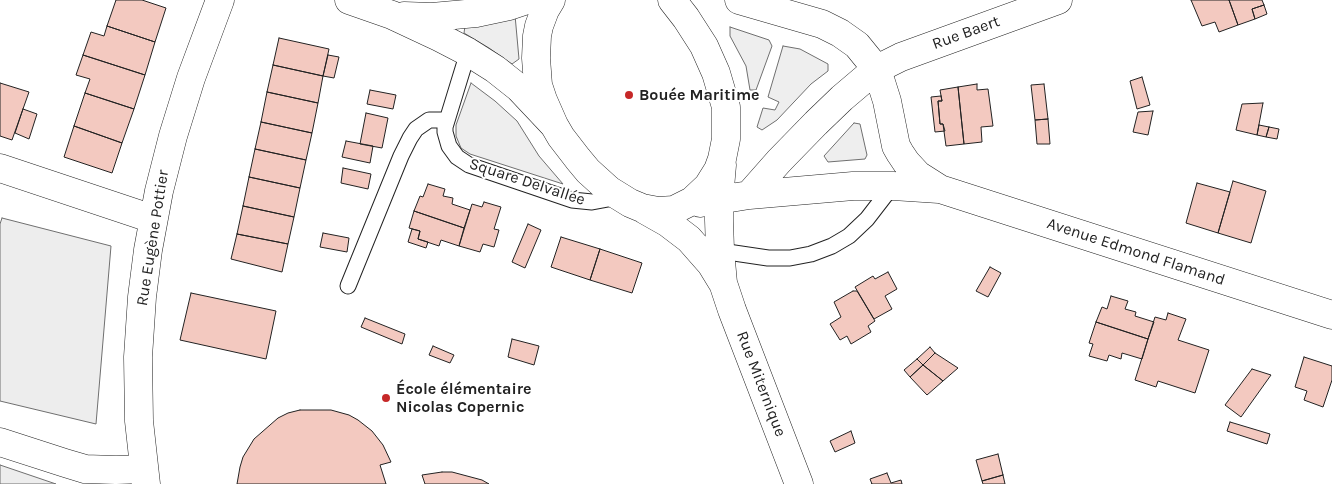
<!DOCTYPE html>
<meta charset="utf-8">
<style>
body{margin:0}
canvas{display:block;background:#fff}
</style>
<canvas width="1332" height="484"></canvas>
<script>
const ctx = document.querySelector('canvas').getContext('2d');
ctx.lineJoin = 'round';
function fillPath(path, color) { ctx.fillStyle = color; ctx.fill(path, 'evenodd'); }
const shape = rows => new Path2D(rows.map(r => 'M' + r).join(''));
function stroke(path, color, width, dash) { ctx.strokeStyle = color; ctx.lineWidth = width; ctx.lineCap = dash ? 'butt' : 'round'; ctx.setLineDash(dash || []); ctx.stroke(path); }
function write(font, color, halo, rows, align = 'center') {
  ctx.font = font + ' Karla,sans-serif'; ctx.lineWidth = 4; ctx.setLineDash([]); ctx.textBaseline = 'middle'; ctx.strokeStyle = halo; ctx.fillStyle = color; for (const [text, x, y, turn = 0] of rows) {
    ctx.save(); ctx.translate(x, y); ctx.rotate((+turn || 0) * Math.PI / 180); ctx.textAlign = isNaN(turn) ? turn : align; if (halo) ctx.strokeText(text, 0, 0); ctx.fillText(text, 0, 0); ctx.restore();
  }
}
const green = shape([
 [515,15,519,59,512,64,489,48,464,33,465,26,515,15],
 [730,27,769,40,772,46,756,90,750,90,746,66,730,36,730,27],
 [783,46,800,49,828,64,828,71,811,84,777,120,762,130,757,127,763,108,775,110,779,102,768,97,783,46],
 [471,83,495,101,517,121,539,156,563,184,470,154,461,148,456,136,456,125,471,83],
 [854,123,860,124,867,155,865,159,828,162,824,156,854,123]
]);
const parking = shape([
 [2,218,111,246,96,424,0,401,0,224,2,218],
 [0,465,56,484,0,484,0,465]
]);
const building = shape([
 [116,0,142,0,166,8,155,42,107,26,116,0],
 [1191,0,1229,0,1238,25,1219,32,1215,22,1202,26,1191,0],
 [1229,0,1262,0,1264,5,1252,9,1255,19,1238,25,1229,0],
 [1264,5,1267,14,1255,19,1252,9,1264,5],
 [107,26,155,42,145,75,83,55,91,32,104,36,107,26],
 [279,38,329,49,323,76,273,65,279,38],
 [83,55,145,75,134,109,85,93,90,79,76,75,83,55],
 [328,55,339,57,334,78,323,76,328,55],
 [273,65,323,76,318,103,267,92,273,65],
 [1142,77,1150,105,1137,109,1130,81,1142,77],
 [0,83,29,92,12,140,0,136,0,83],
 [977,84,977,90,988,89,993,126,981,127,982,142,964,144,958,87,977,84],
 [1044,84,1048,119,1035,120,1031,85,1044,84],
 [958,87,964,144,946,146,943,124,940,124,938,101,942,101,940,90,958,87],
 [370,90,396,95,393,109,367,104,370,90],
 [267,92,318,103,312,133,261,122,267,92],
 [85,93,134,109,122,143,74,126,85,93],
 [941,96,942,101,938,101,940,124,943,124,945,131,935,132,931,97,941,96],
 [1263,103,1257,135,1236,130,1242,104,1263,103],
 [23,109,37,114,29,139,15,133,23,109],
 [1153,111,1148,135,1133,132,1138,112,1153,111],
 [366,113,388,118,382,148,360,144,366,113],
 [1048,119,1050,144,1037,144,1035,120,1048,119],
 [261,122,312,133,306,160,255,149,261,122],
 [1259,125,1269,127,1266,137,1257,135,1259,125],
 [74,126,122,143,112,173,64,157,74,126],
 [1269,127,1279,129,1277,139,1266,137,1269,127],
 [346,141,373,146,370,163,342,157,346,141],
 [255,149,306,160,300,188,249,177,255,149],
 [343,168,371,174,368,189,341,183,343,168],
 [249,177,300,188,294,217,243,206,249,177],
 [1233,181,1266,191,1251,243,1218,233,1233,181],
 [1197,183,1230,192,1218,233,1186,223,1197,183],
 [428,184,445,189,443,196,453,198,452,204,470,210,464,228,414,211,420,196,423,197,428,184],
 [484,202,501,207,494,229,499,230,494,247,483,244,480,252,459,246,472,204,482,207,484,202],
 [243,206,294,217,288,244,237,234,243,206],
 [414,211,464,228,459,246,441,240,439,246,418,239,420,231,409,228,414,211],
 [528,224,541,230,525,268,512,262,528,224],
 [412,229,420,231,418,239,428,242,426,248,408,242,412,229],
 [323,233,349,238,347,252,320,247,323,233],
 [237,234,288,244,282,272,231,259,237,234],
 [561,237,600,249,590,280,551,267,561,237],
 [600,249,642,263,632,293,590,280,600,249],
 [990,267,1001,273,988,297,976,291,990,267],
 [888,272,897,289,885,296,892,309,874,319,855,287,873,276,875,279,888,272],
 [853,291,857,291,875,321,868,326,871,332,851,344,847,336,840,340,830,324,841,317,834,302,853,291],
 [191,293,276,311,266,359,180,340,191,293],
 [1111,296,1128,301,1125,309,1136,312,1135,316,1154,322,1148,339,1096,322,1102,307,1107,309,1111,296],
 [1168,313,1186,319,1178,340,1209,350,1195,393,1158,381,1156,387,1135,380,1155,317,1166,320,1168,313],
 [365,318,405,334,402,344,361,327,365,318],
 [1096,322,1148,339,1142,359,1122,353,1121,359,1109,355,1107,361,1089,356,1093,344,1089,343,1096,322],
 [512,339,539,346,534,365,508,357,512,339],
 [433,346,454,355,450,363,429,355,433,346],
 [930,347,935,353,923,365,917,359,930,347],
 [935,353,958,368,943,381,923,365,935,353],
 [1304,357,1332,366,1332,380,1323,407,1304,400,1307,391,1295,387,1304,357],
 [917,359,923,365,910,377,904,370,917,359],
 [923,365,943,381,927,395,910,377,923,365],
 [1252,369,1271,375,1241,417,1225,405,1252,369],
 [300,410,331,410,349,415,358,420,372,431,383,445,391,462,380,465,386,484,237,484,240,467,243,457,254,439,278,418,288,413,300,410],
 [1230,422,1270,434,1267,444,1227,431,1230,422],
 [851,431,855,443,835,452,830,441,851,431],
 [998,454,1003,475,982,481,976,460,998,454],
 [442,472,452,472,482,480,489,484,425,484,422,475,442,472],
 [887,473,891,483,901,480,902,484,871,484,872,484,870,479,887,473],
 [1003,475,1005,484,983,484,982,481,1003,475]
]);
const lane = shape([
 [468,52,445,127,445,132,449,146,457,157,469,165,572,200,592,202,619,197],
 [714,250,768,258,790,258,811,254,832,246,849,236,867,219,894,184],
 [348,286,401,156,410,138,416,129,429,120,446,120]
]);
const street = shape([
 [349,0,392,15,439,37,468,52,495,69,519,88,552,123],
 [404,16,432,17,476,13,509,6,527,0],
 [875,70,901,57,1058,0],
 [0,168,153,219],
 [0,442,65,463,85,469,116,470,144,469],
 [146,484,139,421,138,357,142,297,148,250,159,191,173,136,191,78,220,0]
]);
const secondary = shape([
 [551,0,545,10,539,26,537,36,536,58,538,85,543,100,554,125,561,137,578,159,588,171,609,190,630,203,642,208,658,211,674,210,692,201,708,186,718,170,722,159,726,139,726,107,716,73,704,46,686,18,672,0],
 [739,0,822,24,840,33,857,45,870,61,881,82,887,101,896,146,900,153,906,162,918,175,940,189,1332,315],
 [722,165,719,199,719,220,720,250,723,283,732,310,799,484],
 [749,195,779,161,816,123,842,98,875,70],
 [700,203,749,195,853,186,893,186,939,189],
 [645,210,668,223,689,239,711,264,722,282]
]);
const markers = [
 [629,95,5,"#c62828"],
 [386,398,5,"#c62828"]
];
const streetNames = [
 ["Rue Baert",966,33,-20],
 ["Square Delvallée",527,182,18],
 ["Rue Eugène Pottier",153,238,-81],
 ["Avenue Edmond Flamand",1136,252,18],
 ["Rue Miternique",761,384,69]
];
const poiNames = [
 ["Bouée Maritime",639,95],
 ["École élémentaire",396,389],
 ["Nicolas Copernic",396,407]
];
fillPath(green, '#eee');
stroke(green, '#6f6f6f', 1);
fillPath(parking, '#ededed');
stroke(parking, '#6f6f6f', 1);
fillPath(building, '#f3c9c0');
stroke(building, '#222', 1);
stroke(lane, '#222', 17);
stroke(street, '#222', 29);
stroke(secondary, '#222', 29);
stroke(lane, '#fff', 15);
stroke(street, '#fff', 28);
stroke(secondary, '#fff', 28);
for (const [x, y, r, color] of markers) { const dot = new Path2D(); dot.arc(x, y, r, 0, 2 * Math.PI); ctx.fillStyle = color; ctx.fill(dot); stroke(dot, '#fff', 2); }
write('16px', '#222', '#fff', streetNames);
write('bold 16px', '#222', '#fff', poiNames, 'left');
</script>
